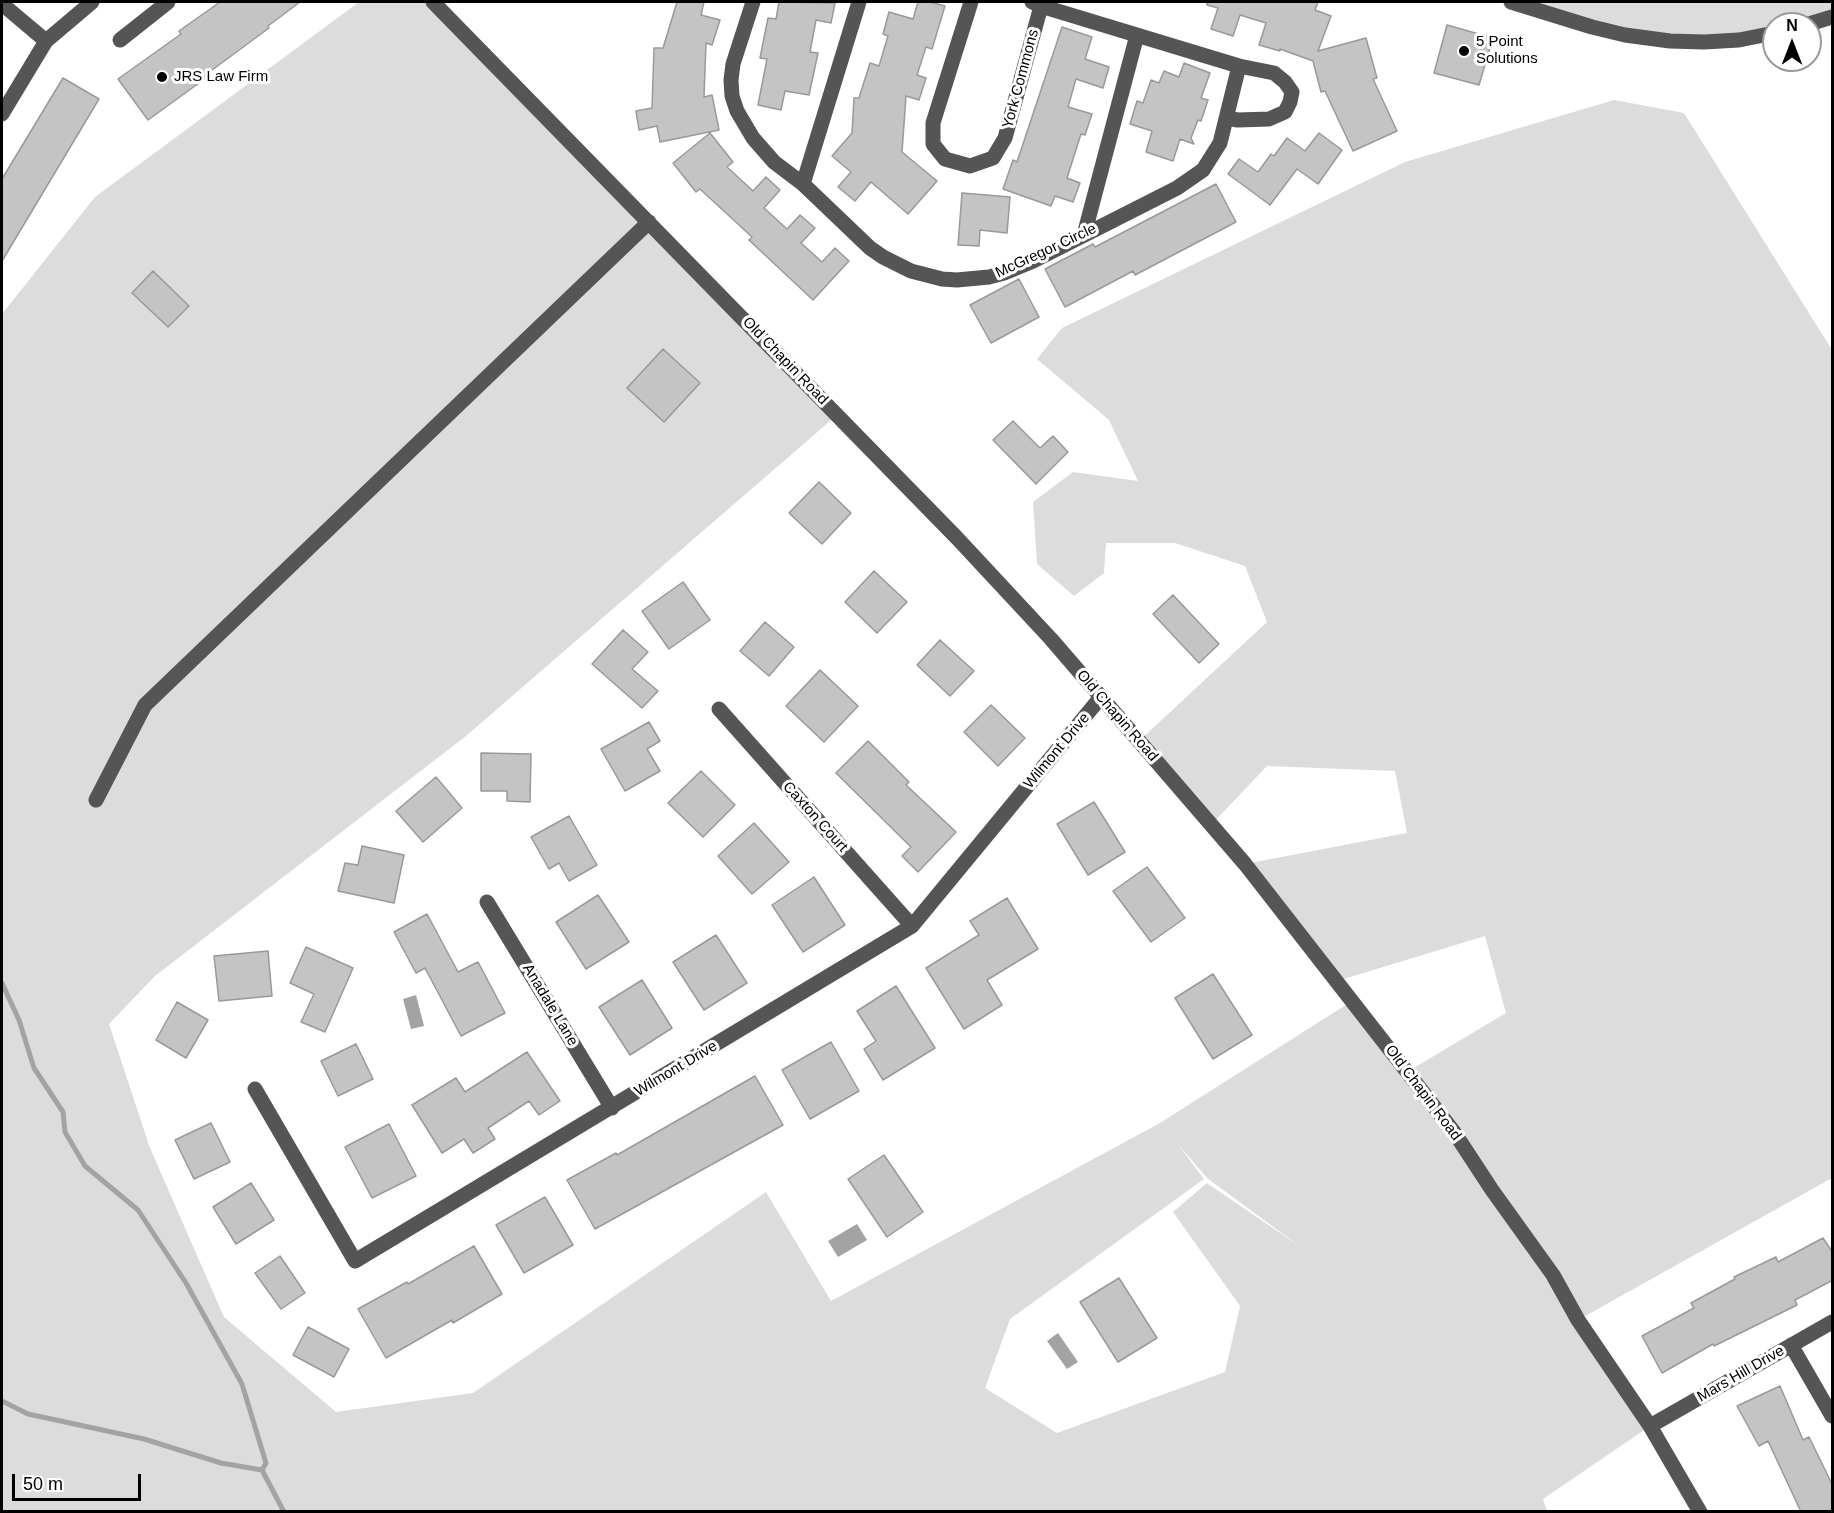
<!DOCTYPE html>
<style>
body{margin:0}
#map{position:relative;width:1834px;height:1513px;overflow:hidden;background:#fff;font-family:Arial,sans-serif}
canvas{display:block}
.frame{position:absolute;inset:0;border:3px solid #000;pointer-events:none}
.north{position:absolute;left:1762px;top:12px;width:60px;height:60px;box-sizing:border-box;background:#fff;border:2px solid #999;border-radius:50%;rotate:0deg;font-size:16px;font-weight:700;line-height:24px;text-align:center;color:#000}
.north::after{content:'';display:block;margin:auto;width:21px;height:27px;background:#000;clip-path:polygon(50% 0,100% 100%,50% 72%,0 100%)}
.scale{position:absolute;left:12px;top:1474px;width:129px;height:27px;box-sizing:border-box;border:3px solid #000;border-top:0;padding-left:8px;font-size:18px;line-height:21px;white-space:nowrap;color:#000;-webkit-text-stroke:4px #fff;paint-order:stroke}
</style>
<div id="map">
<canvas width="1834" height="1513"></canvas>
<div class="frame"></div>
<div class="north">N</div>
<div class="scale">50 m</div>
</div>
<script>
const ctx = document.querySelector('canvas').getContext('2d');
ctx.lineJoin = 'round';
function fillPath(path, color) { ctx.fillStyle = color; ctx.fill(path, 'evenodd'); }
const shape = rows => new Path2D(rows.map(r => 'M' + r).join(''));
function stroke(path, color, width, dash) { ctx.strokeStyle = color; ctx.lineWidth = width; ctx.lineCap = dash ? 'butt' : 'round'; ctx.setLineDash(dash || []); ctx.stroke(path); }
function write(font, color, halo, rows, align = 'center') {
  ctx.font = font + ' Arial,sans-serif'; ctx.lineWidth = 6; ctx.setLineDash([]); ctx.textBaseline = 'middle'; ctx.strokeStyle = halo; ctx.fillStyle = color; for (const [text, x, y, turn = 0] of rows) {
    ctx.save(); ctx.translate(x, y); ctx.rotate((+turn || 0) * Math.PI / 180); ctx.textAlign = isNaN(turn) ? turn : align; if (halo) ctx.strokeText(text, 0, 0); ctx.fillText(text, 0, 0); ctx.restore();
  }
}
const green = shape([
 [359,2,433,2,837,415,466,736,155,976,109,1024,150,1148,224,1317,336,1412,473,1393,766,1192,831,1301,1160,1123,1352,1001,1407,1072,1506,1013,1485,936,1337,981,1245,864,1407,833,1395,771,1267,766,1211,825,1139,741,1267,622,1245,566,1175,543,1106,543,1104,573,1074,596,1037,564,1033,502,1073,472,1138,481,1109,420,1037,359,1062,328,1405,162,1614,100,1684,113,1832,350,1832,1178,1578,1320,1650,1426,1543,1499,1547,1511,2,1511,2,314,95,197],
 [1177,1143,1207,1178,1302,1248,1207,1183,1173,1212,1240,1306,1225,1372,1057,1433,985,1388,1010,1319,1204,1179],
 [1511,2,1832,2,1832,17,1809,24,1774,24,1774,33,1670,41]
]);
const water = shape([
 [416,995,424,1026,411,1029,403,999],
 [857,1224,867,1240,838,1257,828,1241],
 [1058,1333,1078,1362,1067,1369,1047,1341]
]);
const stream = shape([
 [2,983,19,1020,34,1068,63,1112,65,1132,85,1166,138,1210,186,1283,242,1384,266,1463,262,1470,284,1512],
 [2,1401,28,1414,144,1439,221,1463,262,1470]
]);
const building = shape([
 [220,2,300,2,268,26,269,28,204,76,206,78,148,120,118,79,181,34,179,31,220,2],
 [677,2,704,2,701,15,720,20,712,45,706,43,704,97,712,95,719,130,660,142,657,126,639,130,636,111,652,108,654,48,663,48,677,2],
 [779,2,835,3,831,23,816,20,810,52,818,53,809,95,785,91,781,110,758,105,767,59,760,58,768,18,776,19,779,2],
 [918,2,930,2,945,6,932,49,926,47,917,75,926,78,919,100,906,96,902,152,937,181,908,214,871,182,855,201,838,187,851,172,832,156,852,133,854,98,859,98,870,63,879,66,888,36,883,34,889,12,913,19,918,2],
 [1207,2,1318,2,1315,10,1331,16,1318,51,1366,38,1377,78,1373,79,1397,131,1353,151,1325,91,1321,92,1313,61,1280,49,1280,51,1259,45,1266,23,1240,15,1233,36,1211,29,1218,8,1207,5,1207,2],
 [1447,25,1493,38,1479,85,1434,73,1447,25],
 [1062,27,1092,37,1085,59,1109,67,1103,88,1076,79,1068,107,1092,114,1085,135,1081,134,1067,178,1080,183,1073,202,1055,196,1051,206,1003,189,1013,160,1017,162,1062,27],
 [1184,63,1210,73,1201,98,1208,100,1201,121,1198,120,1191,138,1194,144,1180,139,1173,161,1146,152,1152,131,1130,124,1137,101,1143,103,1151,80,1159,83,1164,71,1179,77,1184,63],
 [63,78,99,99,2,261,2,179,63,78],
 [710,133,733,162,727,167,753,191,766,177,780,190,764,208,787,229,800,215,815,228,801,243,822,262,835,248,849,261,813,300,749,240,752,237,700,189,696,192,673,163,710,133],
 [1319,133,1342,150,1318,184,1297,169,1270,205,1228,174,1239,159,1258,172,1271,154,1274,156,1287,138,1305,151,1319,133],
 [1216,184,1236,222,1135,275,1133,271,1065,307,1045,269,1093,244,1095,247,1216,184],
 [962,193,1010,197,1007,233,980,230,979,246,958,245,962,193],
 [153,271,189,306,168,327,132,293,153,271],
 [1019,279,1039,317,991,343,970,305,1019,279],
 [663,349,700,383,664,422,627,388,663,349],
 [1013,421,1040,448,1053,436,1068,452,1036,484,993,440,1013,421],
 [819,482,851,513,822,544,789,513,819,482],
 [874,571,907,602,877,633,845,602,874,571],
 [683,582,710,620,669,649,642,611,683,582],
 [1173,595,1219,644,1199,663,1153,614,1173,595],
 [765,622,794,647,769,676,740,651,765,622],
 [623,630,648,652,632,669,658,691,642,708,592,664,623,630],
 [940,640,974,671,950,696,917,665,940,640],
 [820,670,858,706,824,742,786,706,820,670],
 [991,705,1025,738,998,766,964,732,991,705],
 [649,722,660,741,647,749,660,771,625,791,601,749,649,722],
 [868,741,909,782,906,785,956,832,918,872,902,856,911,847,836,773,868,741],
 [481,753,531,754,530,802,507,801,507,791,481,791,481,753],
 [701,771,735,805,703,837,668,803,701,771],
 [436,777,462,808,423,842,396,811,436,777],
 [1094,802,1125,852,1088,875,1057,824,1094,802],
 [569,816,597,865,569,881,559,863,549,869,531,837,569,816],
 [754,823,789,862,752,894,718,856,754,823],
 [362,846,404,855,394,903,338,891,345,863,358,865,362,846],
 [1147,867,1185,918,1151,942,1113,891,1147,867],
 [814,877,845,925,803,952,772,905,814,877],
 [598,895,629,942,586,969,556,922,598,895],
 [1007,898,1038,949,987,980,1002,1005,964,1029,926,968,979,935,970,921,1007,898],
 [427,914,458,972,478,962,505,1013,461,1036,425,968,416,973,394,932,427,914],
 [716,935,747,983,704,1010,673,962,716,935],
 [306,947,353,968,325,1032,301,1022,314,994,290,983,306,947],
 [268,951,272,996,219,1001,214,956,268,951],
 [1213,974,1252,1035,1213,1059,1175,998,1213,974],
 [642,980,672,1028,630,1055,599,1007,642,980],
 [896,986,935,1048,883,1080,864,1049,876,1041,857,1011,896,986],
 [177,1002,208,1020,186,1058,156,1040,177,1002],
 [831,1042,859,1091,810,1119,782,1070,831,1042],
 [356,1044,373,1079,338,1096,321,1061,356,1044],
 [527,1052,560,1101,539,1115,529,1101,488,1128,495,1139,473,1153,464,1139,442,1153,412,1105,456,1078,465,1092,527,1052],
 [755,1076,783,1125,595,1229,567,1180,616,1153,617,1155,755,1076],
 [211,1123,230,1162,194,1179,175,1140,211,1123],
 [389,1124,416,1176,372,1198,345,1147,389,1124],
 [884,1155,923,1212,887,1237,848,1179,884,1155],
 [251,1183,274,1220,236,1244,213,1207,251,1183],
 [545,1197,573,1245,524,1273,496,1225,545,1197],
 [1823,1238,1833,1253,1833,1280,1795,1300,1797,1305,1714,1346,1713,1344,1662,1373,1642,1336,1694,1308,1691,1303,1735,1279,1734,1277,1776,1257,1778,1262,1823,1238],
 [474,1246,502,1294,453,1323,452,1320,386,1358,358,1309,407,1282,408,1284,474,1246],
 [280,1256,305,1293,281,1309,255,1273,280,1256],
 [1119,1278,1157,1338,1118,1362,1080,1302,1119,1278],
 [308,1327,349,1349,334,1377,293,1355,308,1327],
 [1780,1386,1803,1440,1809,1437,1833,1486,1833,1512,1801,1512,1768,1441,1759,1446,1737,1406,1780,1386]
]);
const minor = shape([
 [433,2,957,538,1051,639,1245,864,1454,1132,1492,1190,1553,1275,1578,1320,1650,1426,1700,1512],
 [753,2,733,64,731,80,732,96,737,111,753,138,774,162,803,184,870,248,883,257,911,271,942,279,957,280,989,277,1004,273,1033,261,1177,188,1203,170,1220,143,1239,66,1041,6],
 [971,2,933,123,933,144,945,159,970,166,993,158,1005,138,1041,6,1032,2],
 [1511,2,1592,27,1625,35,1670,41,1704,42,1739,40,1774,33],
 [2,4,46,41],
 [1809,24,1832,17],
 [120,40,168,2],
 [2,114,46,41,92,2],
 [1226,118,1238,120,1269,119,1285,112,1290,102,1292,92,1285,82,1274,73,1239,66],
 [803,184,859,2],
 [1084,235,1137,35],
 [719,709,912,926],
 [96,800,145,705,649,222],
 [487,902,612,1108],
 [255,1089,355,1261,912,926,1101,697],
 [1791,1345,1832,1416],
 [1650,1426,1832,1322]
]);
const markers = [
 [1464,51,6,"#000"],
 [162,77,6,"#000"]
];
const poiNames = [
 ["5 Point",1476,42],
 ["Solutions",1476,59],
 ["JRS Law Firm",174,77]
];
const streetNames = [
 ["York Commons",1021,79,-75],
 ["McGregor Circle",1046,251,-25],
 ["Old Chapin Road",785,361,46],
 ["Old Chapin Road",1117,716,49],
 ["Wilmont Drive",1057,751,-50],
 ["Caxton Court",815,817,48],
 ["Anadale Lane",550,1005,59],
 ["Wilmont Drive",676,1069,-31],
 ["Old Chapin Road",1423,1093,53],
 ["Mars Hill Drive",1741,1374,-30]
];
fillPath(green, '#dcdcdc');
fillPath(water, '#a3a3a3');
stroke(stream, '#a3a3a3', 5);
fillPath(building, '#c4c4c4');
stroke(building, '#999', 1.5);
stroke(minor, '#555', 15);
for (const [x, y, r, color] of markers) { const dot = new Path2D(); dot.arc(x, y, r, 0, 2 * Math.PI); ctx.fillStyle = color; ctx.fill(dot); stroke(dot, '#fff', 2); }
write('15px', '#000', '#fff', poiNames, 'left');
write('15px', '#000', '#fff', streetNames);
</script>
